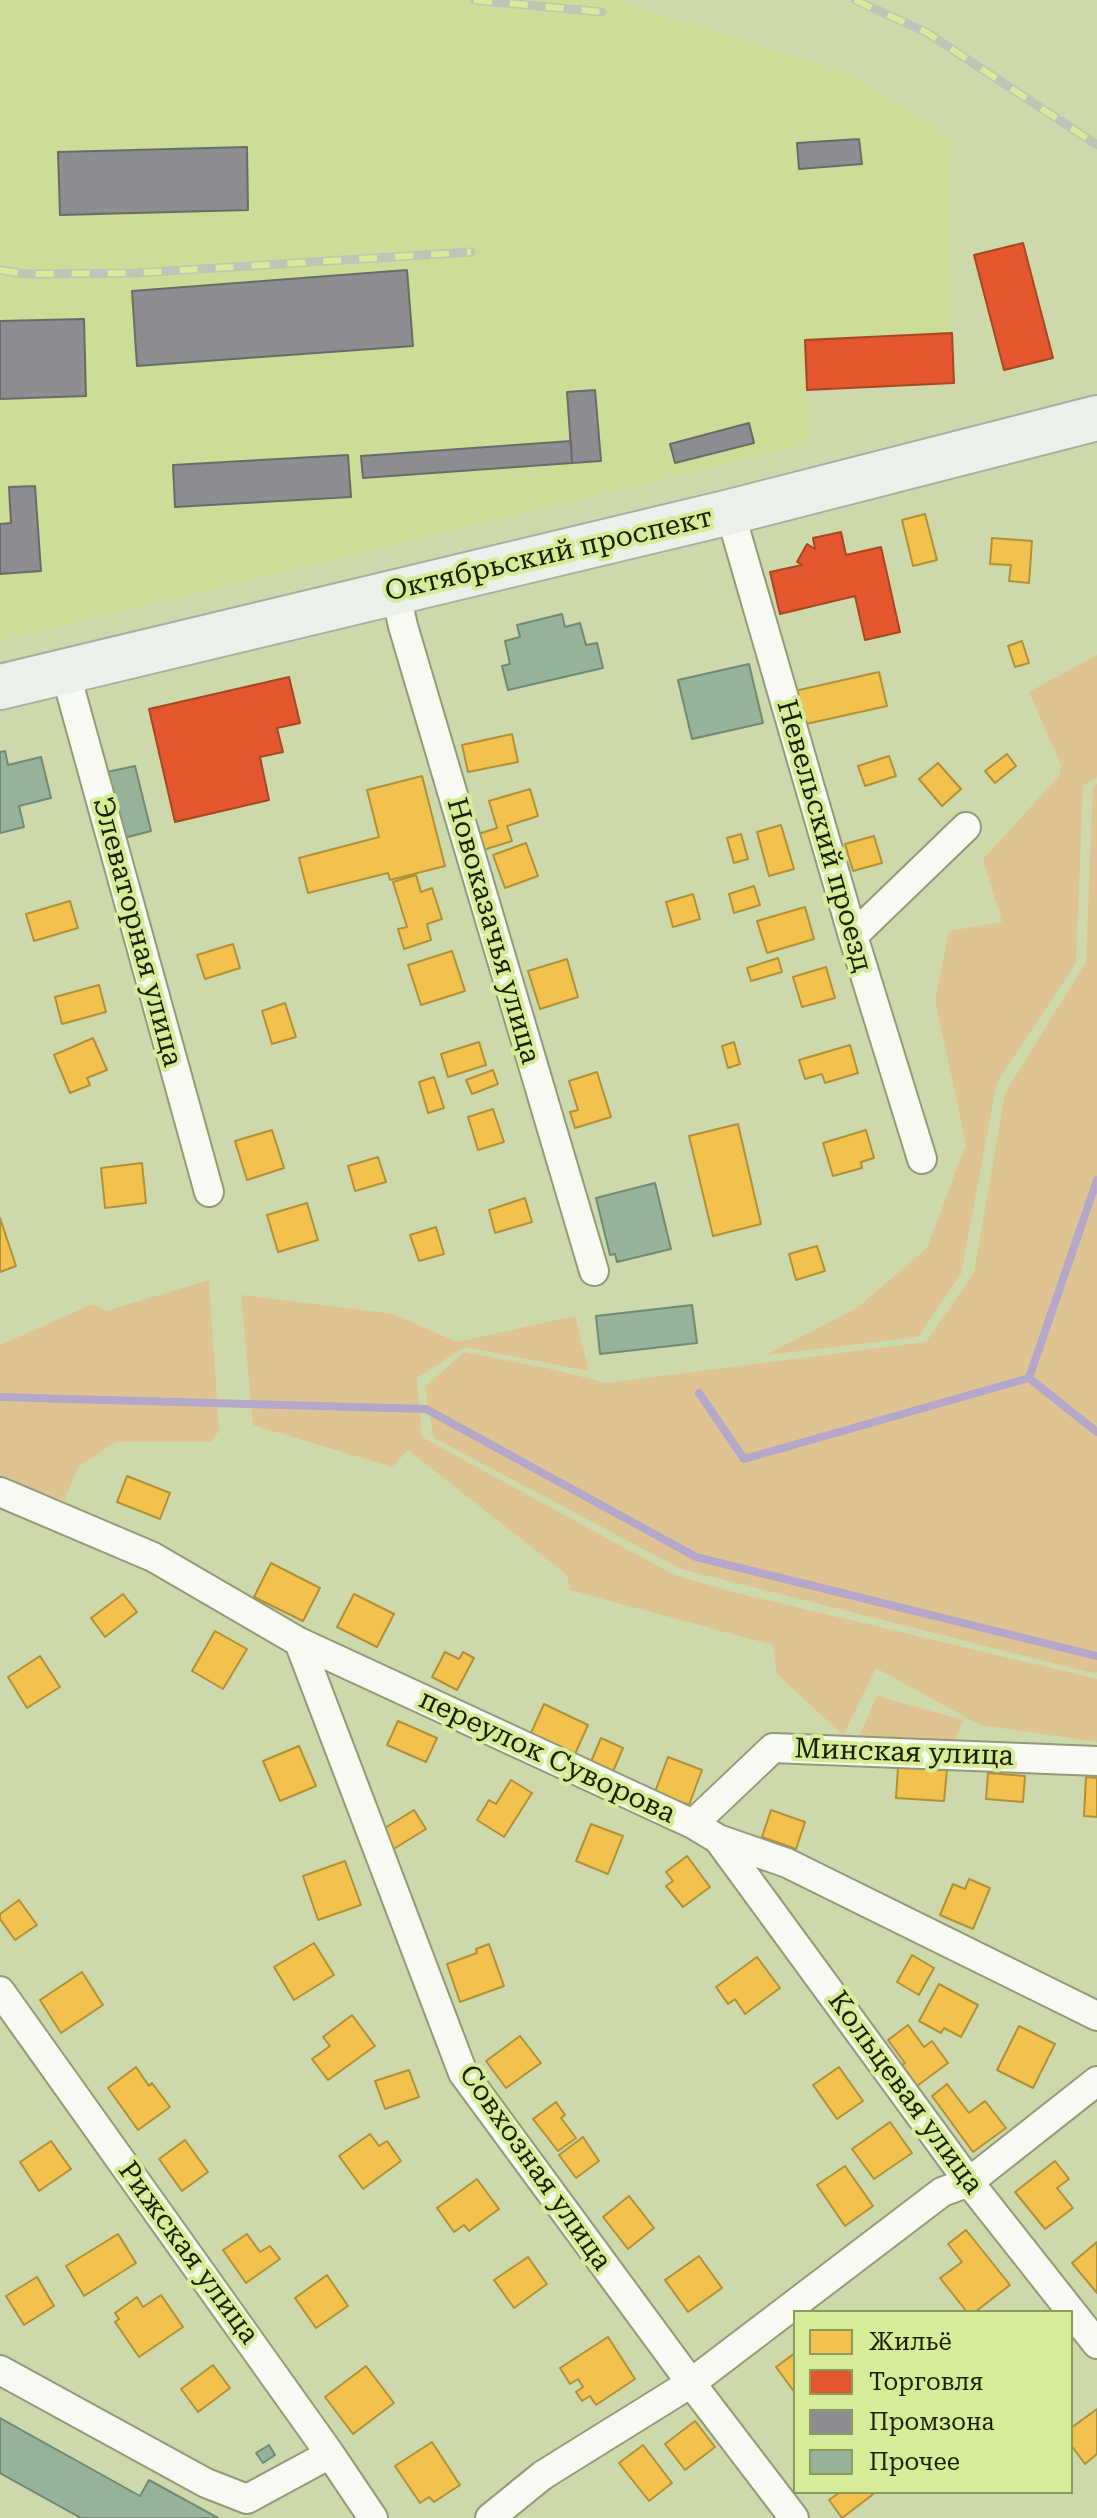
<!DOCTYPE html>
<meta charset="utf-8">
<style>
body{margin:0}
#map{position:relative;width:1097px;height:2518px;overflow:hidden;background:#cdd9ab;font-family:"Roboto Serif",serif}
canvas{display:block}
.legend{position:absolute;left:793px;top:2310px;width:280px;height:184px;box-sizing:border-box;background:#d6ec98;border:2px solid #8b9b5b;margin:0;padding:10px 14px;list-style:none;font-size:24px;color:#1a2100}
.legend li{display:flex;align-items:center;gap:16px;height:40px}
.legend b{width:40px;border:2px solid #8b9b5b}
</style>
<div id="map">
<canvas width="1097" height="2518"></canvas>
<ul class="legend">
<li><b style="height:22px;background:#f2c14e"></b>Жильё</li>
<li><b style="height:22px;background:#e4572e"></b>Торговля</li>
<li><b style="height:22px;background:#8d8d92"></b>Промзона</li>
<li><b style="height:22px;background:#97b49b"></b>Прочее</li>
</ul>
</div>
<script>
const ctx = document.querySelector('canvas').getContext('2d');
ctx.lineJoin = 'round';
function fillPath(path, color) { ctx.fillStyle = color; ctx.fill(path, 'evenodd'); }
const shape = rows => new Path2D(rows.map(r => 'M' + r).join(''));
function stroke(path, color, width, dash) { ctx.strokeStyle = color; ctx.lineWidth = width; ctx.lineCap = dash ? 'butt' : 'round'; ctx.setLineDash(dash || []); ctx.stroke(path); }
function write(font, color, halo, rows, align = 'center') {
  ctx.font = font + ' "Roboto Serif",serif'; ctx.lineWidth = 8; ctx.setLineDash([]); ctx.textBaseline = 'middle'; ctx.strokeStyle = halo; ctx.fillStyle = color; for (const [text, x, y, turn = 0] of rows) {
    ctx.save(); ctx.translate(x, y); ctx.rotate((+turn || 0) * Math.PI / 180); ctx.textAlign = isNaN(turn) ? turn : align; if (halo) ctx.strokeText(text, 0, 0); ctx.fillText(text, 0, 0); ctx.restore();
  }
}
const built = shape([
 [0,0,621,0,653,13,846,72,951,137,949,220,952,333,805,340,810,443,0,641]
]);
const green = shape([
 [1097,655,1097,778,1083,785,1076,963,997,1082,961,1274,918,1337,766,1355,857,1308,927,1248,966,1144,935,1000,949,931,1002,922,983,859,1059,776,1061,765,1029,692],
 [1097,784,1097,1672,1092,1673,681,1569,434,1438,425,1387,464,1352,546,1368,607,1383,926,1342,974,1273,1005,1093,1086,962,1093,786],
 [209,1280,219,1431,210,1442,116,1442,79,1466,64,1501,0,1476,0,1345,93,1304,106,1311],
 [241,1295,393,1314,457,1342,575,1316,589,1371,464,1347,417,1378,422,1437,674,1575,737,1593,1097,1679,1097,1742,980,1725,876,1668,843,1735,777,1674,773,1645,570,1590,567,1575,408,1450,392,1467,253,1425],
 [877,1696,963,1720,953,1747,857,1741]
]);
const homes = shape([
 [925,514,937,560,913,566,902,520,925,514],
 [992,538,1032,541,1029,583,1009,581,1011,565,990,564,992,538],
 [1022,641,1029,663,1015,667,1008,646,1022,641],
 [879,672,887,706,797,726,790,692,879,672],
 [512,734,518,762,468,772,462,745,512,734],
 [1007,754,1016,766,995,783,985,771,1007,754],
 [889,756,896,776,865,786,858,766,889,756],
 [938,763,961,789,942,806,919,779,938,763],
 [422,776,445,866,390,880,388,873,308,893,299,858,379,837,367,790,422,776],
 [530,789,538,816,507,826,512,841,483,850,478,834,497,828,489,801,530,789],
 [781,825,794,869,769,876,757,832,781,825],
 [741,834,748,859,734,863,727,838,741,834],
 [874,836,882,863,853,871,845,844,874,836],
 [526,843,538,876,505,888,493,855,526,843],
 [416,875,421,892,432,888,442,919,427,924,431,940,404,949,398,929,407,927,393,882,416,875],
 [754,886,760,905,734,913,729,894,754,886],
 [693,894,700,919,673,927,666,902,693,894],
 [70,901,78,928,34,941,26,914,70,901],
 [805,907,814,939,767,953,757,921,805,907],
 [233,944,240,968,205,979,197,955,233,944],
 [452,951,465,991,421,1005,408,965,452,951],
 [778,958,782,972,751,981,747,968,778,958],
 [567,959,578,997,540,1009,528,971,567,959],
 [826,967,835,998,802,1007,793,977,826,967],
 [99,985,106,1012,62,1024,55,997,99,985],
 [285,1003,296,1037,272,1044,262,1011,285,1003],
 [93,1038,107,1070,87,1078,90,1085,70,1093,54,1055,93,1038],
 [479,1042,486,1065,448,1077,441,1054,479,1042],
 [734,1042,740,1064,728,1068,722,1046,734,1042],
 [850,1045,858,1073,825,1083,822,1074,805,1079,799,1060,850,1045],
 [493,1070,498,1084,472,1094,466,1080,493,1070],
 [597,1072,611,1117,575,1128,570,1112,578,1110,569,1081,597,1072],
 [434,1077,444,1108,428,1113,419,1082,434,1077],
 [493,1109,504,1142,478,1150,468,1117,493,1109],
 [738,1124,761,1224,713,1236,689,1136,738,1124],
 [272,1130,284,1168,247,1180,235,1141,272,1130],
 [866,1130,874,1158,861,1162,862,1168,833,1176,823,1143,866,1130],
 [378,1157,386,1182,355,1191,348,1166,378,1157],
 [142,1163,146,1203,105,1208,101,1168,142,1163],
 [525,1198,532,1222,495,1233,489,1210,525,1198],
 [307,1203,318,1240,278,1252,267,1215,307,1203],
 [0,1218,16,1266,0,1272,0,1218],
 [436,1227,444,1254,419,1261,410,1235,436,1227],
 [817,1246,825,1271,796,1280,789,1254,817,1246],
 [127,1476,170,1493,160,1519,117,1502,127,1476],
 [271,1563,320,1588,303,1621,254,1597,271,1563],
 [123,1594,137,1612,105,1637,91,1618,123,1594],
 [354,1594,394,1614,377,1647,337,1627,354,1594],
 [215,1631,247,1649,223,1689,192,1671,215,1631],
 [445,1652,459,1659,463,1652,474,1658,457,1690,432,1677,445,1652],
 [40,1656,60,1687,27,1708,8,1677,40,1656],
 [544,1704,588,1725,575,1754,531,1733,544,1704],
 [398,1721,437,1738,426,1762,387,1745,398,1721],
 [601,1738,623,1748,612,1774,590,1764,601,1738],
 [299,1746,316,1786,280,1801,263,1761,299,1746],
 [668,1757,702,1770,689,1805,655,1792,668,1757],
 [898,1767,947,1770,944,1801,896,1798,898,1767],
 [988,1773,1025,1776,1023,1802,986,1799,988,1773],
 [1086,1777,1097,1778,1097,1817,1084,1816,1086,1777],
 [511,1780,532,1793,504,1837,477,1820,489,1800,496,1804,511,1780],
 [414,1810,426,1829,392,1850,380,1831,414,1810],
 [771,1810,805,1822,796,1849,762,1837,771,1810],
 [591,1824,623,1836,608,1874,576,1861,591,1824],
 [687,1856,710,1887,683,1907,666,1886,673,1881,666,1872,687,1856],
 [345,1861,361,1905,318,1920,303,1876,345,1861],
 [969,1879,990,1888,973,1929,940,1915,953,1884,965,1889,969,1879],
 [19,1900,37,1925,15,1940,0,1919,0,1914,19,1900],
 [314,1943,334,1975,294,2000,274,1967,314,1943],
 [489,1944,504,1986,460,2002,447,1964,477,1953,476,1949,489,1944],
 [912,1955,934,1968,919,1995,897,1982,912,1955],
 [757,1957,780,1988,745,2014,735,1999,728,2004,716,1987,757,1957],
 [82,1972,103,2005,61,2033,40,2000,82,1972],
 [939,1984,978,2005,961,2037,944,2028,941,2033,919,2021,939,1984],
 [352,2015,375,2046,328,2080,312,2059,330,2046,323,2037,352,2015],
 [908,2025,924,2047,932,2041,948,2063,917,2086,902,2065,905,2063,888,2040,908,2025],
 [1019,2026,1055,2044,1033,2088,997,2070,1019,2026],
 [520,2036,541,2063,506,2088,486,2061,520,2036],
 [136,2067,149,2086,152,2083,170,2107,138,2130,108,2088,136,2067],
 [839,2067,863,2101,837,2119,813,2085,839,2067],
 [409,2070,419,2097,385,2109,375,2081,409,2070],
 [947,2084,969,2113,985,2101,1006,2128,973,2152,932,2096,947,2084],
 [556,2102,565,2115,561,2118,576,2138,558,2151,533,2119,556,2102],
 [890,2122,912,2153,874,2179,852,2149,890,2122],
 [370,2134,379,2146,387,2141,401,2161,363,2189,339,2156,370,2134],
 [583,2137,599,2161,576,2178,559,2155,583,2137],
 [185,2140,208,2172,182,2191,159,2159,185,2140],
 [51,2141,71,2169,39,2191,20,2162,51,2141],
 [1055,2161,1069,2179,1057,2188,1073,2208,1045,2229,1015,2192,1055,2161],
 [845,2166,873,2206,845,2226,817,2185,845,2166],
 [477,2179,499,2209,469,2231,464,2225,454,2232,437,2208,477,2179],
 [629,2196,654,2228,628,2249,603,2217,629,2196],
 [966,2230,1010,2285,975,2312,967,2312,940,2278,962,2262,948,2244,966,2230],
 [118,2234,136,2263,84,2296,66,2266,118,2234],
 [247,2234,260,2252,270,2246,280,2259,246,2283,223,2250,247,2234],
 [1097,2242,1097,2293,1072,2263,1097,2242],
 [699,2256,722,2288,688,2312,665,2280,699,2256],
 [528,2257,547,2284,514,2308,494,2280,528,2257],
 [327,2275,348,2306,316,2328,295,2298,327,2275],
 [37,2277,54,2306,24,2325,6,2296,37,2277],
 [161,2295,183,2327,139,2357,115,2322,119,2319,115,2313,137,2297,143,2307,161,2295],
 [608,2337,635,2379,596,2405,590,2396,582,2401,576,2392,583,2387,578,2379,570,2384,560,2368,608,2337],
 [795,2353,795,2393,776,2367,795,2353],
 [213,2365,230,2388,198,2412,181,2389,213,2365],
 [366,2366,394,2403,353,2434,325,2397,366,2366],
 [1097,2409,1097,2454,1085,2464,1071,2445,1071,2428,1097,2409],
 [695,2421,715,2447,685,2470,665,2444,695,2421],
 [432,2442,460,2485,434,2502,429,2497,420,2503,395,2466,432,2442],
 [643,2445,672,2483,649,2501,619,2463,643,2445],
 [840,2492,876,2492,842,2518,829,2500,840,2492]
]);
const shops = shape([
 [1023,243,1053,358,1004,370,974,255,1023,243],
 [952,333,954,383,807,390,805,340,952,333],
 [841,532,846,555,881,547,900,632,865,640,855,596,780,614,770,572,802,565,797,562,807,544,815,549,813,538,841,532],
 [289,677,300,723,277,728,283,752,260,757,269,800,175,822,149,709,289,677]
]);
const industry = shape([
 [859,139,862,164,799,169,797,143,859,139],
 [247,147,248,210,60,215,58,152,247,147],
 [407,270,413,346,137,366,132,291,407,270],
 [84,319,86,396,0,399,0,321,84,319],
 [595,390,601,461,572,463,567,392,595,390],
 [749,423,754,443,675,463,670,444,749,423],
 [571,441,572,463,363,478,361,456,571,441],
 [348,455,351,497,175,507,173,465,348,455],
 [35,486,41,571,0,574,0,524,11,523,9,487,35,486]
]);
const stream = shape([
 [1029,1378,1097,1432],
 [699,1393,744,1459,1029,1378,1097,1180],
 [0,1397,426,1409,696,1557,1097,1656]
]);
const building = shape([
 [562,614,565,627,580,623,586,645,597,643,603,668,508,690,502,666,510,664,505,641,520,637,517,625,562,614],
 [749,664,763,723,692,739,678,680,749,664],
 [5,751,8,765,41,757,51,798,19,806,24,827,0,833,0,752,5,751],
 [135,766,151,831,124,838,107,772,135,766],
 [655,1183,671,1249,617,1262,615,1254,610,1255,596,1198,655,1183],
 [692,1305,697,1343,600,1354,596,1316,692,1305],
 [0,2418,140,2496,149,2480,218,2518,81,2518,0,2473,0,2418],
 [269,2445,275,2455,263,2463,256,2453,269,2445]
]);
const street = shape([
 [730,512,853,936,922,1159],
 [395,590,403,626,594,1271],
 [65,671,209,1192],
 [853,936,966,827],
 [0,1492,153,1557,299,1642,693,1824,718,1839,787,1863,1097,2016],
 [299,1642,463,2073,691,2383,794,2518],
 [693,1824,773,1748,1097,1761],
 [718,1839,969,2182,1097,2344],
 [0,1991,330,2454,373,2518],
 [0,2370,206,2483,247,2499,330,2454],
 [490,2518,543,2475,691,2383,942,2192,969,2182,1097,2081]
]);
const primary = shape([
 [0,687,730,512,1097,418]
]);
const rail = shape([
 [474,0,602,12],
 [855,0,926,32,1097,145],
 [0,270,26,274,137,273,471,252]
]);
const streetNames = [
 ["Октябрьский проспект",549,555,-13],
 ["Невельский проезд",824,836,74],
 ["Новоказачья улица",493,931,74],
 ["Элеваторная улица",137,932,75],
 ["Минская улица",904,1753,2],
 ["переулок Суворова",547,1757,25],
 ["Кольцевая улица",905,2093,54],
 ["Совхозная улица",535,2168,55],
 ["Рижская улица",188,2253,54]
];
fillPath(built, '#cbdd97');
fillPath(green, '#e0c392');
fillPath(homes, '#f2c14e');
stroke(homes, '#b19137', 2);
fillPath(shops, '#e4572e');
stroke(shops, '#a74720', 2);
fillPath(industry, '#8d8d92');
stroke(industry, '#6a6d66', 2);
stroke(stream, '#b4a7c9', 8);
fillPath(building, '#97b49b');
stroke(building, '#708a73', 2);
stroke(street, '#929a76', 32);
stroke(primary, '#a4b09d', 48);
stroke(street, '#f8f9f2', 28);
stroke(primary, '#ebf0eb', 44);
stroke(rail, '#c0c4b6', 9);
stroke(rail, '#d6ec98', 6, [18]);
write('28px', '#1a2100', '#d6ec98', streetNames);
</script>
